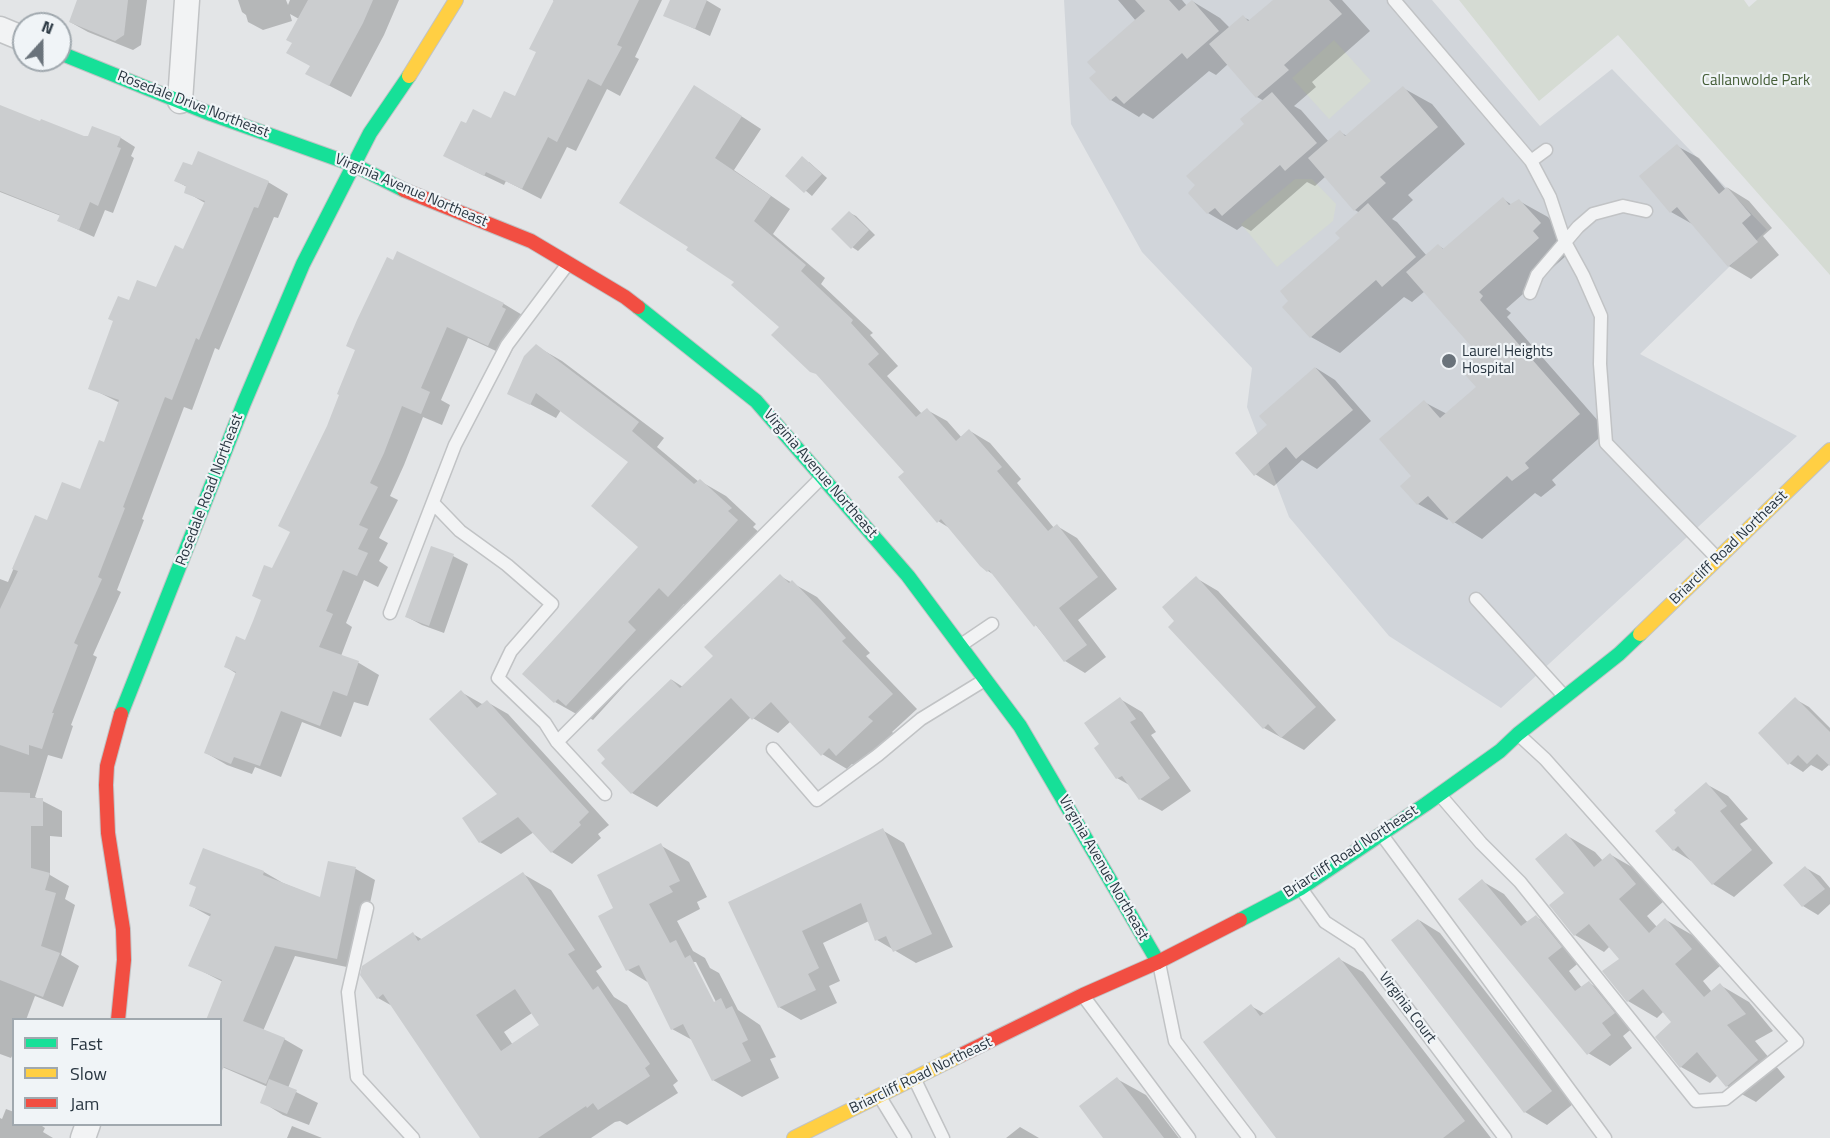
<!DOCTYPE html>
<style>
body{margin:0}
#map{position:relative;width:1830px;height:1138px;overflow:hidden;background:#e3e5e7;font-family:"Titillium Web",sans-serif}
canvas{display:block}
.legend{position:absolute;left:12px;top:1018px;width:210px;height:108px;box-sizing:border-box;background:#f0f4f7;border:2px solid #a0a8ae;margin:0;padding:8px 10px;list-style:none;font-size:18px;color:#293641}
.legend li{display:flex;align-items:center;gap:12px;height:30px}
.legend b{width:30px;border:2px solid #a0a8ae}
.north{position:absolute;left:12px;top:12px;width:60px;height:60px;box-sizing:border-box;background:#f0f4f7;border:2px solid #a0a8ae;border-radius:50%;rotate:21deg;font-size:16px;font-weight:700;line-height:24px;text-align:center;color:#293641}
.north::after{content:'';display:block;margin:auto;width:21px;height:27px;background:#6a737b;clip-path:polygon(50% 0,100% 100%,50% 72%,0 100%)}
</style>
<div id="map">
<canvas width="1830" height="1138"></canvas>
<ul class="legend">
<li><b style="height:8px;background:#16e098"></b>Fast</li>
<li><b style="height:8px;background:#ffcf43"></b>Slow</li>
<li><b style="height:8px;background:#f24e42"></b>Jam</li>
</ul>
<div class="north">N</div>
</div>
<script>
const ctx = document.querySelector('canvas').getContext('2d');
ctx.lineJoin = 'round';
function fillPath(path, color) { ctx.fillStyle = color; ctx.fill(path, 'evenodd'); }
const shape = rows => new Path2D(rows.map(r => 'M' + r).join(''));
function stroke(path, color, width, dash) { ctx.strokeStyle = color; ctx.lineWidth = width; ctx.lineCap = dash ? 'butt' : 'round'; ctx.setLineDash(dash || []); ctx.stroke(path); }
function write(font, color, halo, rows, align = 'center') {
  ctx.font = font + ' "Titillium Web",sans-serif'; ctx.lineWidth = 4.5; ctx.setLineDash([]); ctx.textBaseline = 'middle'; ctx.strokeStyle = halo; ctx.fillStyle = color; for (const [text, x, y, turn = 0] of rows) {
    ctx.save(); ctx.translate(x, y); ctx.rotate((+turn || 0) * Math.PI / 180); ctx.textAlign = isNaN(turn) ? turn : align; if (halo) ctx.strokeText(text, 0, 0); ctx.fillText(text, 0, 0); ctx.restore();
  }
}
const built = shape([
 [1064,0,1432,0,1540,126,1612,69,1767,230,1640,354,1797,436,1501,708,1389,636,1289,517,1247,407,1252,368,1142,252,1071,124]
]);
const green = shape([
 [1459,0,1744,0,1749,7,1757,0,1830,0,1830,275,1618,35,1539,101],
 [1334,40,1371,81,1329,119,1292,78],
 [1295,179,1312,179,1336,204,1333,221,1277,267,1241,224]
]);
const shadow = shape([
 [79,0,147,0,141,45,133,50,88,32,70,22],
 [238,0,286,0,288,5,290,0,399,0,384,35,351,97,328,85,312,66,299,19,290,14,292,21,263,30,248,22,246,15,242,12],
 [553,0,662,0,635,57,639,59,620,96,607,89,576,151,567,147,541,199,506,181,504,185,464,166,466,125,491,120,515,98,538,52,555,2],
 [672,0,706,0,721,9,710,36,665,15],
 [1118,0,1182,0,1187,6,1192,1,1220,18,1230,28,1243,17,1251,21,1275,0,1342,0,1370,31,1312,82,1316,87,1294,106,1301,110,1329,142,1340,132,1347,136,1403,88,1432,104,1465,144,1408,195,1413,200,1392,219,1397,222,1427,256,1439,246,1445,250,1503,199,1512,205,1519,201,1548,217,1568,240,1567,255,1506,309,1511,313,1507,317,1607,431,1552,480,1556,485,1541,497,1535,493,1482,539,1454,522,1450,518,1447,520,1418,504,1413,476,1424,402,1447,414,1478,387,1480,354,1425,291,1412,302,1404,297,1340,353,1311,337,1342,239,1360,213,1355,210,1326,176,1315,186,1307,182,1251,231,1242,226,1237,230,1208,213,1246,125,1264,101,1257,97,1228,64,1216,75,1209,71,1153,119,1143,113,1139,117,1111,100,1136,21],
 [715,99,761,129,734,170,790,209,773,234,825,278,821,284,873,333,870,335,898,366,887,376,922,414,927,410,947,421,962,438,970,431,990,443,1021,479,1017,483,1054,528,1057,526,1077,538,1117,589,1078,620,1106,657,1085,673,1065,661,996,576,988,571,951,529,938,521,906,472,781,326,736,281,688,250],
 [0,107,41,123,89,138,93,128,121,138,135,147,131,156,134,158,113,213,105,210,94,237,59,221,61,216,0,192],
 [1677,146,1699,158,1726,190,1728,188,1749,201,1772,228,1763,236,1779,255,1751,279,1729,266,1694,225,1671,212],
 [809,162,827,178,812,196,787,175],
 [176,181,268,182,288,194,278,218,274,217,219,350,215,348,192,410,184,407,142,519,144,520,117,590,121,592,93,655,97,657,71,725,73,726,62,759,48,755,35,797,62,811,62,837,50,836,50,875,69,886,65,899,75,905,61,955,79,966,63,1007,35,996,26,1020,14,1020,14,1052,11,1058,0,1054,0,579,8,582,35,517,48,522,81,491,104,444,120,403,90,388,130,302,157,289,183,251,205,203,186,192,187,187],
 [850,213,856,216,875,235,858,251,852,247],
 [398,253,504,304,524,316,526,322,509,357,468,338,441,400,450,405,442,425,423,417,404,465,390,496,398,500,379,538,388,543,379,561,388,567,378,587,364,580,346,623,352,627,341,656,359,663,379,675,368,706,354,702,341,737,302,722,281,777,255,767,252,774,227,765,206,753,237,674,226,667,246,642,273,570,292,532,328,426],
 [536,346,562,361,664,438,657,447,699,482,700,481,726,496,756,524,753,527,762,535,694,610,684,604,653,638,661,645,593,720,583,714,580,716,555,702,640,547,630,462,561,410,556,418,509,393],
 [1316,368,1335,380,1371,421,1317,469,1302,460,1274,486,1255,474,1269,425],
 [432,548,453,556,468,564,444,633,422,625,407,617],
 [780,576,817,597,870,653,866,656,917,709,892,732,897,736,862,770,852,764,847,769,822,754,791,721,778,733,751,717,657,807,632,793,604,763,672,680,683,687,715,656],
 [1196,578,1218,591,1336,720,1304,750,1264,728,1176,621],
 [461,692,482,704,487,702,508,714,609,825,598,834,601,838,572,864,552,852,534,832,501,854,480,842,500,794],
 [1120,699,1142,712,1156,732,1151,735,1191,791,1162,811,1140,799,1131,786,1117,778,1101,744],
 [1795,699,1809,707,1830,728,1830,764,1822,771,1811,765,1803,772,1789,763],
 [1706,784,1728,796,1748,819,1740,824,1773,863,1734,897,1713,884,1693,862,1674,850,1678,813],
 [882,830,904,843,953,947,916,963,877,940,869,921,823,943,840,981,829,986,837,1003,801,1020,779,1007,730,902],
 [1566,835,1595,852,1603,861,1611,855,1639,871,1664,901,1647,916,1657,927,1666,920,1694,936,1720,966,1703,981,1712,992,1720,985,1749,1002,1773,1031,1755,1041,1785,1077,1756,1102,1727,1086,1718,1075,1710,1083,1681,1067,1674,1022,1664,1011,1657,1018,1628,1001,1604,971,1621,959,1610,946,1604,952,1575,935,1551,905,1566,893],
 [660,845,689,862,707,897,697,902,700,909,677,921,693,951,705,958,710,968,719,973,738,1010,760,1025,776,1057,770,1059,779,1078,742,1097,713,1080,694,1041,672,1029,649,983,628,970,600,916,615,909],
 [692,962,696,962,719,1008,716,1009],
 [329,863,356,869,375,880,356,969,295,956,263,1031,284,1039,303,1050,288,1088,318,1103,309,1125,283,1115,262,1102,268,1087,220,1066,223,982,190,965,211,917,191,906,264,872,283,883,322,899],
 [1806,868,1820,876,1830,888,1830,904,1818,915,1803,906,1786,885],
 [523,874,551,890,602,967,596,971,614,997,627,1005,678,1081,673,1085,678,1093,627,1125,620,1121,615,1122,591,1138,482,1138,394,1007,378,998,413,934,423,940],
 [532,1013,541,1026,513,1045,504,1032],
 [1482,881,1504,894,1528,923,1536,917,1558,929,1582,960,1569,971,1582,988,1589,983,1611,995,1635,1026,1623,1036,1632,1048,1610,1066,1588,1053],
 [1419,920,1440,933,1573,1104,1547,1125,1525,1112],
 [1339,959,1363,972,1491,1138,1278,1138,1251,1006,1265,1014],
 [1117,1079,1146,1095,1179,1138,1105,1138],
 [6,1109,14,1112,14,1124,39,1124,45,1128,43,1132,53,1138,0,1138,0,1118,2,1119],
 [292,1126,322,1138,287,1138],
 [1020,1127,1039,1138,1006,1138]
]);
const building = shape([
 [77,0,128,0,124,35,115,41,69,22],
 [308,0,373,0,363,23,329,86,305,74,310,66,286,53,292,43,286,40],
 [554,0,639,0,617,45,622,47,601,86,588,79,557,142,548,137,522,189,486,172,484,176,443,156,461,121,466,123,473,109,491,118,504,91,515,96,536,52,529,49],
 [670,0,707,0,695,29,663,16],
 [1135,0,1169,0,1179,11,1192,0,1219,31,1187,59,1182,53,1124,104,1116,96,1110,101,1089,78,1096,72,1087,62,1145,11],
 [1273,0,1329,0,1342,14,1284,65,1289,70,1256,98,1209,44,1243,15,1248,21],
 [694,85,742,116,715,158,771,196,754,221,806,265,801,271,853,320,851,323,879,354,868,364,916,417,927,408,956,441,969,429,1002,467,997,471,1048,531,1057,524,1098,577,1059,608,1087,645,1064,662,1036,625,1034,627,989,570,987,572,980,566,941,519,937,523,898,477,904,472,816,374,810,372,771,335,779,327,731,285,734,282,686,250,688,247,619,203],
 [1403,86,1438,127,1380,177,1386,183,1354,211,1308,158,1340,130,1345,136],
 [1272,92,1317,143,1285,171,1280,165,1222,216,1215,208,1207,214,1188,193,1195,185,1186,176,1244,124,1240,119],
 [0,105,40,121,41,119,84,136,88,136,92,126,121,137,117,147,121,148,98,206,90,202,79,230,57,221,60,215,0,191],
 [1677,144,1719,194,1727,187,1751,215,1742,223,1758,242,1728,267,1677,207,1670,213,1639,176],
 [198,151,269,181,258,208,254,207,199,340,196,338,172,400,165,397,123,507,125,508,98,577,102,579,74,643,78,645,52,713,54,713,42,749,29,745,29,755,0,745,0,609,18,571,12,569,35,515,47,520,62,482,80,489,99,440,104,442,119,400,88,389,113,321,108,319,118,296,129,300,137,280,156,287,175,245,183,249,205,201,184,193,186,186,174,181,183,162,192,165],
 [802,156,822,174,804,193,785,176],
 [1503,197,1509,205,1519,199,1541,223,1533,231,1539,238,1479,292,1483,296,1480,300,1580,414,1525,463,1529,468,1512,481,1507,476,1453,524,1428,496,1417,505,1400,486,1411,476,1379,439,1424,400,1440,418,1476,387,1460,369,1478,354,1406,272,1438,244,1443,249],
 [1368,203,1416,257,1382,287,1376,280,1310,338,1282,307,1288,301,1280,291,1340,238,1335,233],
 [849,211,869,230,851,249,831,229],
 [397,251,504,303,502,307,506,309,488,346,447,327,421,388,430,392,421,414,402,406,384,453,370,483,378,487,359,525,368,529,358,549,368,553,357,576,343,570,326,611,333,614,319,647,359,661,347,696,333,691,320,726,281,711,260,766,234,757,231,764,204,753,236,672,224,667,236,636,245,640,253,621,261,600,252,596,264,565,272,568,290,532,278,526,327,426,339,395,337,394,355,350,346,346,357,320,387,257,393,260],
 [536,344,639,422,632,431,694,484,700,479,732,508,728,511,738,520,668,597,659,588,628,622,636,630,566,706,558,699,554,703,522,674,638,547,591,506,628,462,536,393,530,405,507,394,524,356],
 [1315,367,1353,410,1296,459,1286,447,1254,476,1235,453,1267,425,1259,416],
 [431,546,454,554,429,626,405,617],
 [780,574,789,583,792,580,822,611,846,638,842,641,893,694,868,717,873,721,836,756,829,748,821,756,771,702,752,720,731,698,631,794,601,763,605,759,597,750,671,679,680,688,713,656,704,647],
 [1196,576,1316,707,1281,738,1268,724,1263,729,1168,627,1174,621,1162,607],
 [461,690,477,708,487,700,589,812,579,822,581,825,551,853,518,817,479,843,462,818,497,794,429,719],
 [1120,697,1136,719,1130,722,1170,778,1139,800,1122,776,1116,779,1094,748,1099,744,1084,723],
 [1795,697,1830,732,1830,766,1817,754,1807,764,1798,755,1788,765,1758,733],
 [1706,782,1727,806,1720,811,1752,850,1712,885,1678,846,1673,851,1655,831,1676,813,1674,810],
 [0,792,30,793,30,798,43,798,43,826,31,826,31,868,50,873,45,890,56,893,41,946,60,953,43,997,0,980],
 [883,828,932,934,893,952,886,936,875,941,861,903,802,931,819,968,808,974,816,990,778,1008,728,902],
 [1566,833,1594,867,1610,853,1636,884,1619,899,1649,933,1665,918,1692,949,1675,964,1704,997,1720,983,1746,1014,1727,1025,1758,1060,1726,1087,1697,1052,1680,1068,1655,1037,1671,1022,1643,989,1627,1002,1602,971,1619,959,1589,924,1574,936,1549,905,1564,893,1535,859],
 [661,843,680,881,669,886,673,892,649,904,670,943,676,940,685,958,690,955,714,1002,721,998,726,1009,732,1006,748,1040,742,1043,751,1061,712,1081,683,1024,671,1030,639,965,626,971,598,916,613,908,597,875],
 [203,848,264,871,263,875,320,897,328,861,356,867,337,959,275,946,243,1021,285,1038,266,1084,224,1067,220,1074,220,1020,206,1020,222,980,188,966,211,914,189,906,196,887,189,884],
 [1805,866,1825,889,1802,907,1783,885],
 [523,872,575,950,568,954,593,990,598,986,650,1064,645,1068,650,1076,598,1110,593,1103,587,1108,586,1106,538,1138,480,1138,383,994,377,999,360,975,362,966,413,932,418,941],
 [515,989,539,1025,501,1051,476,1015],
 [1482,879,1521,926,1536,915,1562,947,1548,958,1575,991,1589,981,1615,1013,1602,1023,1611,1035,1587,1055,1458,899],
 [1418,919,1552,1091,1524,1113,1391,940],
 [1339,957,1465,1121,1443,1138,1276,1138,1203,1042,1251,1004,1260,1016],
 [1117,1077,1164,1138,1103,1138,1079,1106],
 [269,1079,297,1090,287,1114,260,1103]
]);
const lane = shape([
 [1394,0,1531,161,1550,197,1565,242,1583,275,1601,316,1600,364,1606,443,1716,557],
 [1531,161,1546,150],
 [1530,293,1537,275,1578,227,1593,214,1623,206,1646,211],
 [434,504,460,531,507,565,552,604,511,651,498,678,545,723,557,742,605,794],
 [1476,599,1564,696],
 [390,613,455,445,507,345,567,265],
 [961,645,992,624],
 [557,742,821,478],
 [773,749,817,800,878,755,921,719,983,681],
 [1440,795,1481,843,1520,882,1696,1101,1725,1099,1797,1042,1545,759,1520,736],
 [1382,835,1605,1138],
 [1302,890,1325,922,1359,944,1505,1138],
 [367,908,348,992,357,1077,413,1138],
 [1159,963,1175,1041,1249,1138],
 [1084,997,1189,1138],
 [915,1080,943,1138],
 [880,1097,905,1138]
]);
const street = shape([
 [0,29,24,39],
 [180,101,187,0],
 [83,1138,88,1124]
]);
const fast = shape([
 [60,53,211,114,354,165,404,190],
 [638,307,756,401,908,576,1020,726,1158,962],
 [121,714,244,403,303,264,370,133,409,76],
 [1240,920,1301,888,1426,804,1500,751,1518,734,1619,654,1640,634]
]);
const slow = shape([
 [409,76,456,0],
 [1640,634,1830,450],
 [794,1138,961,1055]
]);
const jam = shape([
 [404,190,531,241,625,297,638,307],
 [118,1020,124,960,123,929,108,833,106,785,107,766,121,714],
 [961,1055,1083,995,1158,962,1240,920]
]);
const markers = [
 [1449,361,8,"#6a737b"]
];
const parkNames = [
 ["Callanwolde Park",1756,81]
];
const streetNames = [
 ["Rosedale Drive Northeast",193,105,21],
 ["Virginia Avenue Northeast",411,191,23],
 ["Virginia Avenue Northeast",820,474,49],
 ["Rosedale Road Northeast",210,490,-69],
 ["Briarcliff Road Northeast",1729,548,-44],
 ["Briarcliff Road Northeast",1351,852,-33],
 ["Virginia Avenue Northeast",1103,868,60],
 ["Virginia Court",1407,1008,53],
 ["Briarcliff Road Northeast",921,1076,-26]
];
const poiNames = [
 ["Laurel Heights",1462,352],
 ["Hospital",1462,369]
];
fillPath(built, '#d1d5da');
fillPath(green, '#d5dbd3');
fillPath(shadow, '#0003');
fillPath(building, '#cbcdcf');
stroke(lane, '#c1c3c5', 15);
stroke(street, '#c1c3c5', 27);
stroke(fast, '#c1c3c5', 16);
stroke(slow, '#c1c3c5', 16);
stroke(jam, '#c1c3c5', 16);
stroke(lane, '#f2f3f4', 12);
stroke(street, '#f2f3f4', 24);
stroke(fast, '#16e098', 14);
stroke(slow, '#ffcf43', 14);
stroke(jam, '#f24e42', 14);
for (const [x, y, r, color] of markers) { const dot = new Path2D(); dot.arc(x, y, r, 0, 2 * Math.PI); ctx.fillStyle = color; ctx.fill(dot); stroke(dot, '#f0f4f7', 2); }
write('15px', '#445d36', '#f0f4f7', parkNames);
write('15px', '#293641', '#f0f4f7', streetNames);
write('15px', '#293641', '#f0f4f7', poiNames, 'left');
</script>
